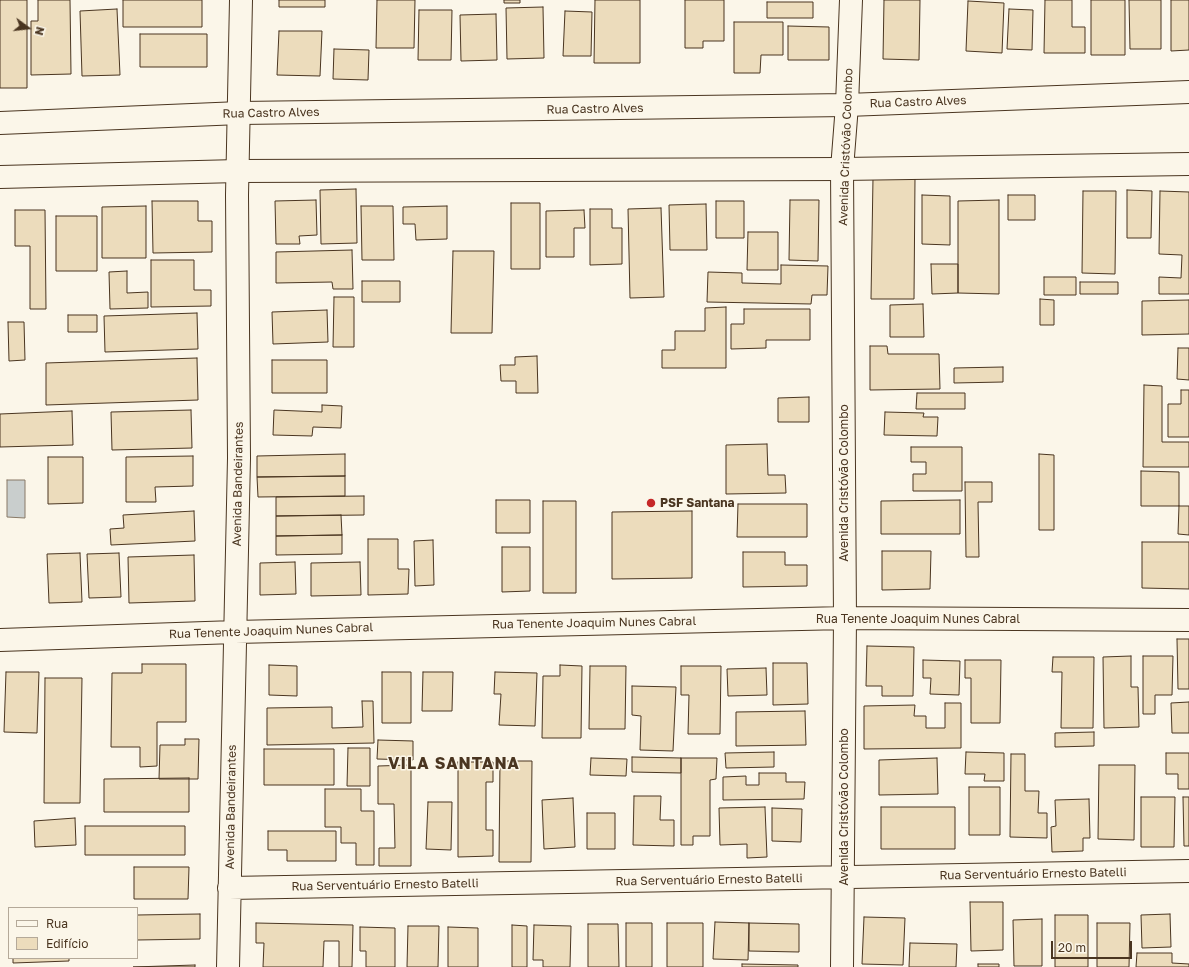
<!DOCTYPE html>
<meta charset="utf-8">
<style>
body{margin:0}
#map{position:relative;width:1189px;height:967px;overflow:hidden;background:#fbf6e9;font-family:"Golos Text",sans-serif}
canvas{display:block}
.legend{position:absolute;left:8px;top:907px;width:130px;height:52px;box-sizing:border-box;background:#fbf6e9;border:1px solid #b4a999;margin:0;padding:5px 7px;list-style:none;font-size:12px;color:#4a3520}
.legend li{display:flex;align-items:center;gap:8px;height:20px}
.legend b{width:20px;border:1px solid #b4a999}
.north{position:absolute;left:8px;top:8px;width:40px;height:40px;-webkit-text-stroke:3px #fbf6e9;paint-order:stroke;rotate:105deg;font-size:11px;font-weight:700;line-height:16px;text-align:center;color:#4a3520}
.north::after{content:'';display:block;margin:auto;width:14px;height:18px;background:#4a3520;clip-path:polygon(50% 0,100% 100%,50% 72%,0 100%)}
.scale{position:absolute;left:1051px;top:941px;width:81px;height:18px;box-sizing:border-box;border:2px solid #4a3520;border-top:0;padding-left:5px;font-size:12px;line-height:14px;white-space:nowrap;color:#4a3520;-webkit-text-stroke:3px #fbf6e9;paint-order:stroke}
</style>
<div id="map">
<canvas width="1189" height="967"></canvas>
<ul class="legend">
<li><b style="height:5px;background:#fbf6e9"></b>Rua</li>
<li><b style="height:11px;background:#ecdcbc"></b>Edifício</li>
</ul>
<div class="north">N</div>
<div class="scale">20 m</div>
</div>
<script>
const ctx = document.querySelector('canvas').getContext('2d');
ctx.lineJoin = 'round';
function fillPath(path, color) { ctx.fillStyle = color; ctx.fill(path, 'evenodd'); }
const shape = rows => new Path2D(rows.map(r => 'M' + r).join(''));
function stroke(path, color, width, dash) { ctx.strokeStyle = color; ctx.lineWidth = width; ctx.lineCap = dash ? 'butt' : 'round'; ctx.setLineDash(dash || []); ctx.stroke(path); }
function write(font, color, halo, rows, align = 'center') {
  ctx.font = font + ' "Golos Text",sans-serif'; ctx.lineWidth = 3; ctx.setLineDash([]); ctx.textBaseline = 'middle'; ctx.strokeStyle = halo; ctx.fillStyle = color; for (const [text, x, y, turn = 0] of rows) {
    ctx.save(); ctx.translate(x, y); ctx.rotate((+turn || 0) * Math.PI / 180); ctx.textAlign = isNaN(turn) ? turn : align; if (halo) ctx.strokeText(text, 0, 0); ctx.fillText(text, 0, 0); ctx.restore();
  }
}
const water = shape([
 [7,480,25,480,25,518,7,517,7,480]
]);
const building = shape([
 [0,0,27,0,27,88,0,88,0,0],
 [38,0,70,0,71,74,31,75,31,21,38,21,38,0],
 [123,0,202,0,202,27,123,27,123,0],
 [279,0,325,0,325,7,279,7,279,0],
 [377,0,415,0,414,48,376,48,377,0],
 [504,0,520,0,520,3,504,3,504,0],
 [595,0,640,0,640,63,594,63,595,0],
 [685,0,724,0,724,41,703,41,703,48,685,48,685,0],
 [884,0,920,0,919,60,883,59,884,0],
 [1045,0,1072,0,1072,27,1085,27,1085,53,1044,53,1045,0],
 [1091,0,1125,0,1125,55,1091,55,1091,0],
 [1129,0,1161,0,1161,49,1130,49,1129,0],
 [1171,0,1189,0,1189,50,1171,51,1171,0],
 [968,1,1004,3,1002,53,966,51,968,1],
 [767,2,813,2,813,18,767,18,767,2],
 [543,7,544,58,507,59,506,8,543,7],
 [117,9,120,75,82,76,80,11,117,9],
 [1009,9,1033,10,1032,50,1007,49,1009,9],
 [419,10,452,10,451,60,418,60,419,10],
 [565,11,592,12,591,56,563,56,565,11],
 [496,14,497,60,461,61,460,15,496,14],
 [734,22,783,22,783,55,761,55,760,73,734,73,734,22],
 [788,26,829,27,829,60,788,60,788,26],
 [279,31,322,31,320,76,277,75,279,31],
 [140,34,207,34,207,67,140,67,140,34],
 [334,49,369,50,368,80,333,79,334,49],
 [873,178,915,178,914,299,871,299,873,178],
 [356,189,357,243,321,244,320,190,356,189],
 [1127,190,1152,191,1151,238,1127,238,1127,190],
 [1083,191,1116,191,1115,274,1082,273,1083,191],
 [1160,191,1189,192,1189,294,1159,294,1159,277,1181,278,1182,255,1159,254,1160,191],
 [922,195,950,196,950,245,922,244,922,195],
 [1008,195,1035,195,1035,220,1008,220,1008,195],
 [316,200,317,235,299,236,300,244,276,244,275,201,316,200],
 [790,200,819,200,818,261,789,260,790,200],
 [999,200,999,294,958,293,958,201,999,200],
 [152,201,198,201,198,221,212,221,212,252,153,253,152,201],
 [716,201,744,201,744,238,716,238,716,201],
 [511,203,540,203,540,269,511,269,511,203],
 [706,204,707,250,670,250,669,205,706,204],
 [146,206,146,258,102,258,102,207,146,206],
 [361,206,393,206,394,260,362,260,361,206],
 [447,206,447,239,416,240,415,224,403,224,403,207,447,206],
 [661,208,664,297,630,298,628,209,661,208],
 [590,209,612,209,612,228,622,228,622,264,590,265,590,209],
 [15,210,45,210,46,309,30,309,30,246,15,246,15,210],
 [584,210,585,228,574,228,574,257,546,257,546,211,584,210],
 [56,216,97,216,97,271,56,271,56,216],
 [748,232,778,232,778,270,747,270,748,232],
 [352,250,353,289,333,289,332,282,276,283,276,252,352,250],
 [453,251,494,251,492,333,451,333,453,251],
 [151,260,194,260,194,290,211,290,211,306,151,307,151,260],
 [931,264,958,264,958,293,932,294,931,264],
 [781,265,828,266,827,295,812,295,811,304,707,302,708,272,742,273,742,283,781,284,781,265],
 [127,271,127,293,148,292,148,308,110,309,109,272,127,271],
 [1044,277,1076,277,1076,295,1044,295,1044,277],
 [362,281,400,281,400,302,362,302,362,281],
 [1080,282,1118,282,1118,294,1080,294,1080,282],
 [334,297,354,297,354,347,333,347,334,297],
 [1040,299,1054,300,1054,325,1040,325,1040,299],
 [1189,300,1189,334,1142,335,1142,301,1189,300],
 [923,304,924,337,890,337,890,305,923,304],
 [726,307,726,368,662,368,662,350,675,350,675,331,705,331,705,308,726,307],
 [744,309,810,309,810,340,766,340,766,348,731,349,731,324,744,324,744,309],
 [327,310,328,342,273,344,272,312,327,310],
 [197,313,198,349,105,352,104,316,197,313],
 [68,315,97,315,97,332,68,332,68,315],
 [8,322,24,322,25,360,9,361,8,322],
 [870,346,887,346,888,354,939,354,940,389,870,390,870,346],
 [1178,348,1189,348,1189,380,1177,379,1178,348],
 [537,356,538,393,516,393,516,381,501,381,500,365,515,365,515,357,537,356],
 [197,358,198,400,46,405,46,363,197,358],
 [272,360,327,360,327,393,272,393,272,360],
 [1003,367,1003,382,954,383,954,368,1003,367],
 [1144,385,1162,386,1162,442,1189,442,1189,467,1143,467,1144,385],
 [1181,390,1189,390,1189,437,1168,437,1168,404,1181,404,1181,390],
 [917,393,965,393,965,409,916,409,917,393],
 [809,397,809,422,778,422,778,398,809,397],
 [322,405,342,406,341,428,313,427,312,436,273,435,274,410,322,412,322,405],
 [191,410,192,448,112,450,111,412,191,410],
 [72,411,73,445,0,447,0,414,72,411],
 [885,412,924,413,923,417,938,417,937,436,884,435,885,412],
 [767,444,768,475,785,475,786,493,726,494,726,445,767,444],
 [911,447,962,447,962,491,913,491,913,474,926,474,926,462,911,462,911,447],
 [345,454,345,476,257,477,257,456,345,454],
 [1039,454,1054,455,1054,530,1039,530,1039,454],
 [193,456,193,486,155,487,156,502,126,502,126,457,193,456],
 [48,457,83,457,83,503,48,504,48,457],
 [1141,471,1179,472,1179,506,1141,506,1141,471],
 [345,476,345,496,258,497,257,477,345,476],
 [965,482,992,482,992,502,978,502,979,557,966,557,965,482],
 [364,496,364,515,276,516,276,497,364,496],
 [496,500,530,500,530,533,496,533,496,500],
 [960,500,960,534,881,534,881,501,960,500],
 [543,501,576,501,576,593,543,593,543,501],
 [738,504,807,504,807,537,737,537,738,504],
 [1179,506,1189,506,1189,535,1178,534,1179,506],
 [194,511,195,541,111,545,110,529,124,528,123,515,194,511],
 [692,511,692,578,612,579,612,512,692,511],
 [341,515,342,535,276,536,276,516,341,515],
 [342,535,342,554,276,555,276,536,342,535],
 [368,539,398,539,398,569,409,569,408,594,368,595,368,539],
 [433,540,434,585,415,586,414,541,433,540],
 [1142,542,1189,542,1189,589,1142,588,1142,542],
 [502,547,530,547,530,591,502,592,502,547],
 [882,551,931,551,930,589,882,590,882,551],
 [743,552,785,552,785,565,807,565,807,586,743,587,743,552],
 [80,553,82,602,49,603,47,554,80,553],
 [119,553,121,597,89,598,87,554,119,553],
 [194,555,195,601,129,603,128,557,194,555],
 [295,562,296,594,260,595,260,563,295,562],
 [360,562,361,595,311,596,311,563,360,562],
 [1177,639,1189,639,1189,689,1178,689,1177,639],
 [867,646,914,647,913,696,882,696,882,686,866,686,867,646],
 [1131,656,1131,687,1138,687,1139,727,1104,728,1103,657,1131,656],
 [1143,656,1173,656,1172,695,1155,695,1155,714,1143,714,1143,656],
 [1053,657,1094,657,1093,728,1061,728,1062,672,1052,672,1053,657],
 [923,660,960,661,959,695,930,694,931,678,923,678,923,660],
 [965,660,1001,660,1000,723,971,723,971,678,965,678,965,660],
 [773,663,807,663,808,704,773,705,773,663],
 [142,664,186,664,186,722,157,722,157,766,140,767,140,747,111,747,112,673,142,673,142,664],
 [269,665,297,666,297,696,269,695,269,665],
 [560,665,582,666,581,738,542,738,543,676,560,676,560,665],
 [590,666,626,666,625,729,589,729,590,666],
 [681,666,721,666,720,734,688,734,689,695,681,695,681,666],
 [766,668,767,695,728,696,727,669,766,668],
 [6,672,39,672,37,733,4,732,6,672],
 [382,672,411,672,411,723,382,723,382,672],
 [423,672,453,672,452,711,422,711,423,672],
 [495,672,537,673,535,726,499,725,501,694,494,694,495,672],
 [45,678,82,678,80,803,44,803,45,678],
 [632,686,676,687,673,751,640,750,641,716,632,715,632,686],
 [362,701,373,701,374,743,267,745,267,708,332,707,332,728,363,727,362,701],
 [1189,702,1189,733,1172,733,1171,703,1189,702],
 [945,703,961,703,961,748,864,749,864,706,915,705,914,716,926,716,926,728,945,728,945,703],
 [805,711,806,745,736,746,736,712,805,711],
 [1094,732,1094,746,1055,747,1055,733,1094,732],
 [185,739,199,739,198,779,159,779,160,745,185,745,185,739],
 [378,740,413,741,413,760,377,759,378,740],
 [348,748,370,748,370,786,347,786,348,748],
 [264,749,334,749,334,785,264,785,264,749],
 [774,752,774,767,726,768,725,753,774,752],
 [966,752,1004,753,1004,781,984,781,985,774,965,774,966,752],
 [1166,753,1189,753,1189,789,1178,789,1178,774,1166,774,1166,753],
 [1011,754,1025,754,1025,791,1039,791,1038,813,1047,813,1047,838,1010,837,1011,754],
 [632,757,681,758,681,773,632,772,632,757],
 [591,758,627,759,626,776,590,775,591,758],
 [681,758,717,758,716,779,710,780,710,836,693,836,693,845,681,845,681,758],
 [937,758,938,794,879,795,879,760,937,758],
 [500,761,532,761,531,862,499,862,500,761],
 [458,762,493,762,493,782,486,782,486,830,493,830,493,856,458,857,458,762],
 [411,765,411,866,379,866,379,848,395,848,394,804,378,804,378,766,411,765],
 [1099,765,1135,765,1134,840,1098,839,1099,765],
 [759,773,786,773,786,782,805,782,804,799,723,800,723,777,746,776,746,785,759,785,759,773],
 [189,778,189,812,104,812,104,779,189,778],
 [969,787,1000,787,1000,835,969,835,969,787],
 [325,789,361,789,361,811,374,811,374,865,356,865,356,843,341,843,341,827,325,827,325,789],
 [634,796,661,796,660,820,674,820,674,846,633,845,634,796],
 [1141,797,1175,797,1174,847,1141,847,1141,797],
 [1183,797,1189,797,1189,846,1184,846,1183,797],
 [573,798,575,847,544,849,542,800,573,798],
 [1089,799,1090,838,1083,838,1083,851,1052,852,1051,827,1056,826,1055,800,1089,799],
 [428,802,452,802,451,850,426,849,428,802],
 [765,807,767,857,747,858,747,844,720,845,719,808,765,807],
 [881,807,955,807,955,849,881,849,881,807],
 [772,808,802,809,801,842,772,841,772,808],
 [587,813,615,813,615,849,587,849,587,813],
 [75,818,76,845,35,847,34,821,75,818],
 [85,826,185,826,185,855,85,855,85,826],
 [268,831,336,831,336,861,287,861,287,850,268,850,268,831],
 [134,867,189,867,188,899,134,899,134,867],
 [970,902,1003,902,1003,950,971,951,970,902],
 [200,914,200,939,137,940,137,915,200,914],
 [1170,914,1171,947,1142,948,1141,915,1170,914],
 [1055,915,1088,915,1088,967,1055,967,1055,915],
 [864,917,905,918,903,965,862,964,864,917],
 [1042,919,1042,966,1014,966,1013,920,1042,919],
 [715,922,749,923,748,960,713,959,715,922],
 [256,923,353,925,352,967,339,967,339,941,324,941,323,967,263,967,264,943,256,943,256,923],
 [626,923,652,923,652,967,626,967,626,923],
 [667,923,703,923,703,967,667,967,667,923],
 [749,923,799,924,799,952,749,951,749,923],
 [1097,923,1130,923,1129,967,1097,967,1097,923],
 [588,924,618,924,619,967,588,967,588,924],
 [512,925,527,926,527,967,512,967,512,925],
 [534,925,571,926,570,967,543,967,543,960,533,960,534,925],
 [408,926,439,926,438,967,407,967,408,926],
 [360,927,395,928,395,967,366,967,366,951,360,951,360,927],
 [448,927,478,928,478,967,448,967,448,927],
 [910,943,957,944,956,967,909,967,910,943],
 [1137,953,1172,953,1172,963,1189,964,1189,967,1136,967,1137,953],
 [13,958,69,958,69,961,13,963,13,958],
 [742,964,798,965,798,967,742,967,742,964],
 [978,964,999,964,999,967,978,967,978,964],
 [195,965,195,967,133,967,195,965]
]);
const minor = shape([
 [0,640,235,632,845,618,1189,620],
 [229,888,1189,871],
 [228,967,239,458,237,195,241,0],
 [842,967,845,618,842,169,847,105,851,0]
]);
const major = shape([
 [0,123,240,113,847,105,1189,92],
 [0,177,238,171,842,169,1189,164]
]);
const markers = [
 [651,503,5,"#c62828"]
];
const streetNames = [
 ["Rua Castro Alves",918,102,-2],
 ["Rua Castro Alves",595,109,-1],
 ["Rua Castro Alves",271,113,-1],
 ["Avenida Cristóvão Colombo",846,147,-88],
 ["Avenida Cristóvão Colombo",844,483,-90],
 ["Avenida Bandeirantes",238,484,-89],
 ["Rua Tenente Joaquim Nunes Cabral",918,619],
 ["Rua Tenente Joaquim Nunes Cabral",594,623,-1],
 ["Rua Tenente Joaquim Nunes Cabral",271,631,-2],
 ["Avenida Bandeirantes",231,807,-89],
 ["Avenida Cristóvão Colombo",844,807,-90],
 ["Rua Serventuário Ernesto Batelli",1033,874,-1],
 ["Rua Serventuário Ernesto Batelli",709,880,-1],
 ["Rua Serventuário Ernesto Batelli",385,885,-1]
];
const poiNames = [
 ["PSF Santana",660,503]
];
const districtNames = [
 ["VILA SANTANA",454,764]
];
fillPath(water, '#c9cecd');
stroke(water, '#887966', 1);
fillPath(building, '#ecdcbc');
stroke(building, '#4a3520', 1);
stroke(minor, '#4a3520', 24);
stroke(major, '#4a3520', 24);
stroke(minor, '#fbf6e9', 22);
stroke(major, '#fbf6e9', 22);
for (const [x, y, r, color] of markers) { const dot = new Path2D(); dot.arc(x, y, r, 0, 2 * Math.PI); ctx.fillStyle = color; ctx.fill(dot); stroke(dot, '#fbf6e9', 1.5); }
write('12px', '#4a3520', '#fbf6e9', streetNames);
write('bold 12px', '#4a3520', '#fbf6e9', poiNames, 'left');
ctx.letterSpacing = '1px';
write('bold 16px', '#4a3520', '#fbf6e9', districtNames);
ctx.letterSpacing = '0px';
</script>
